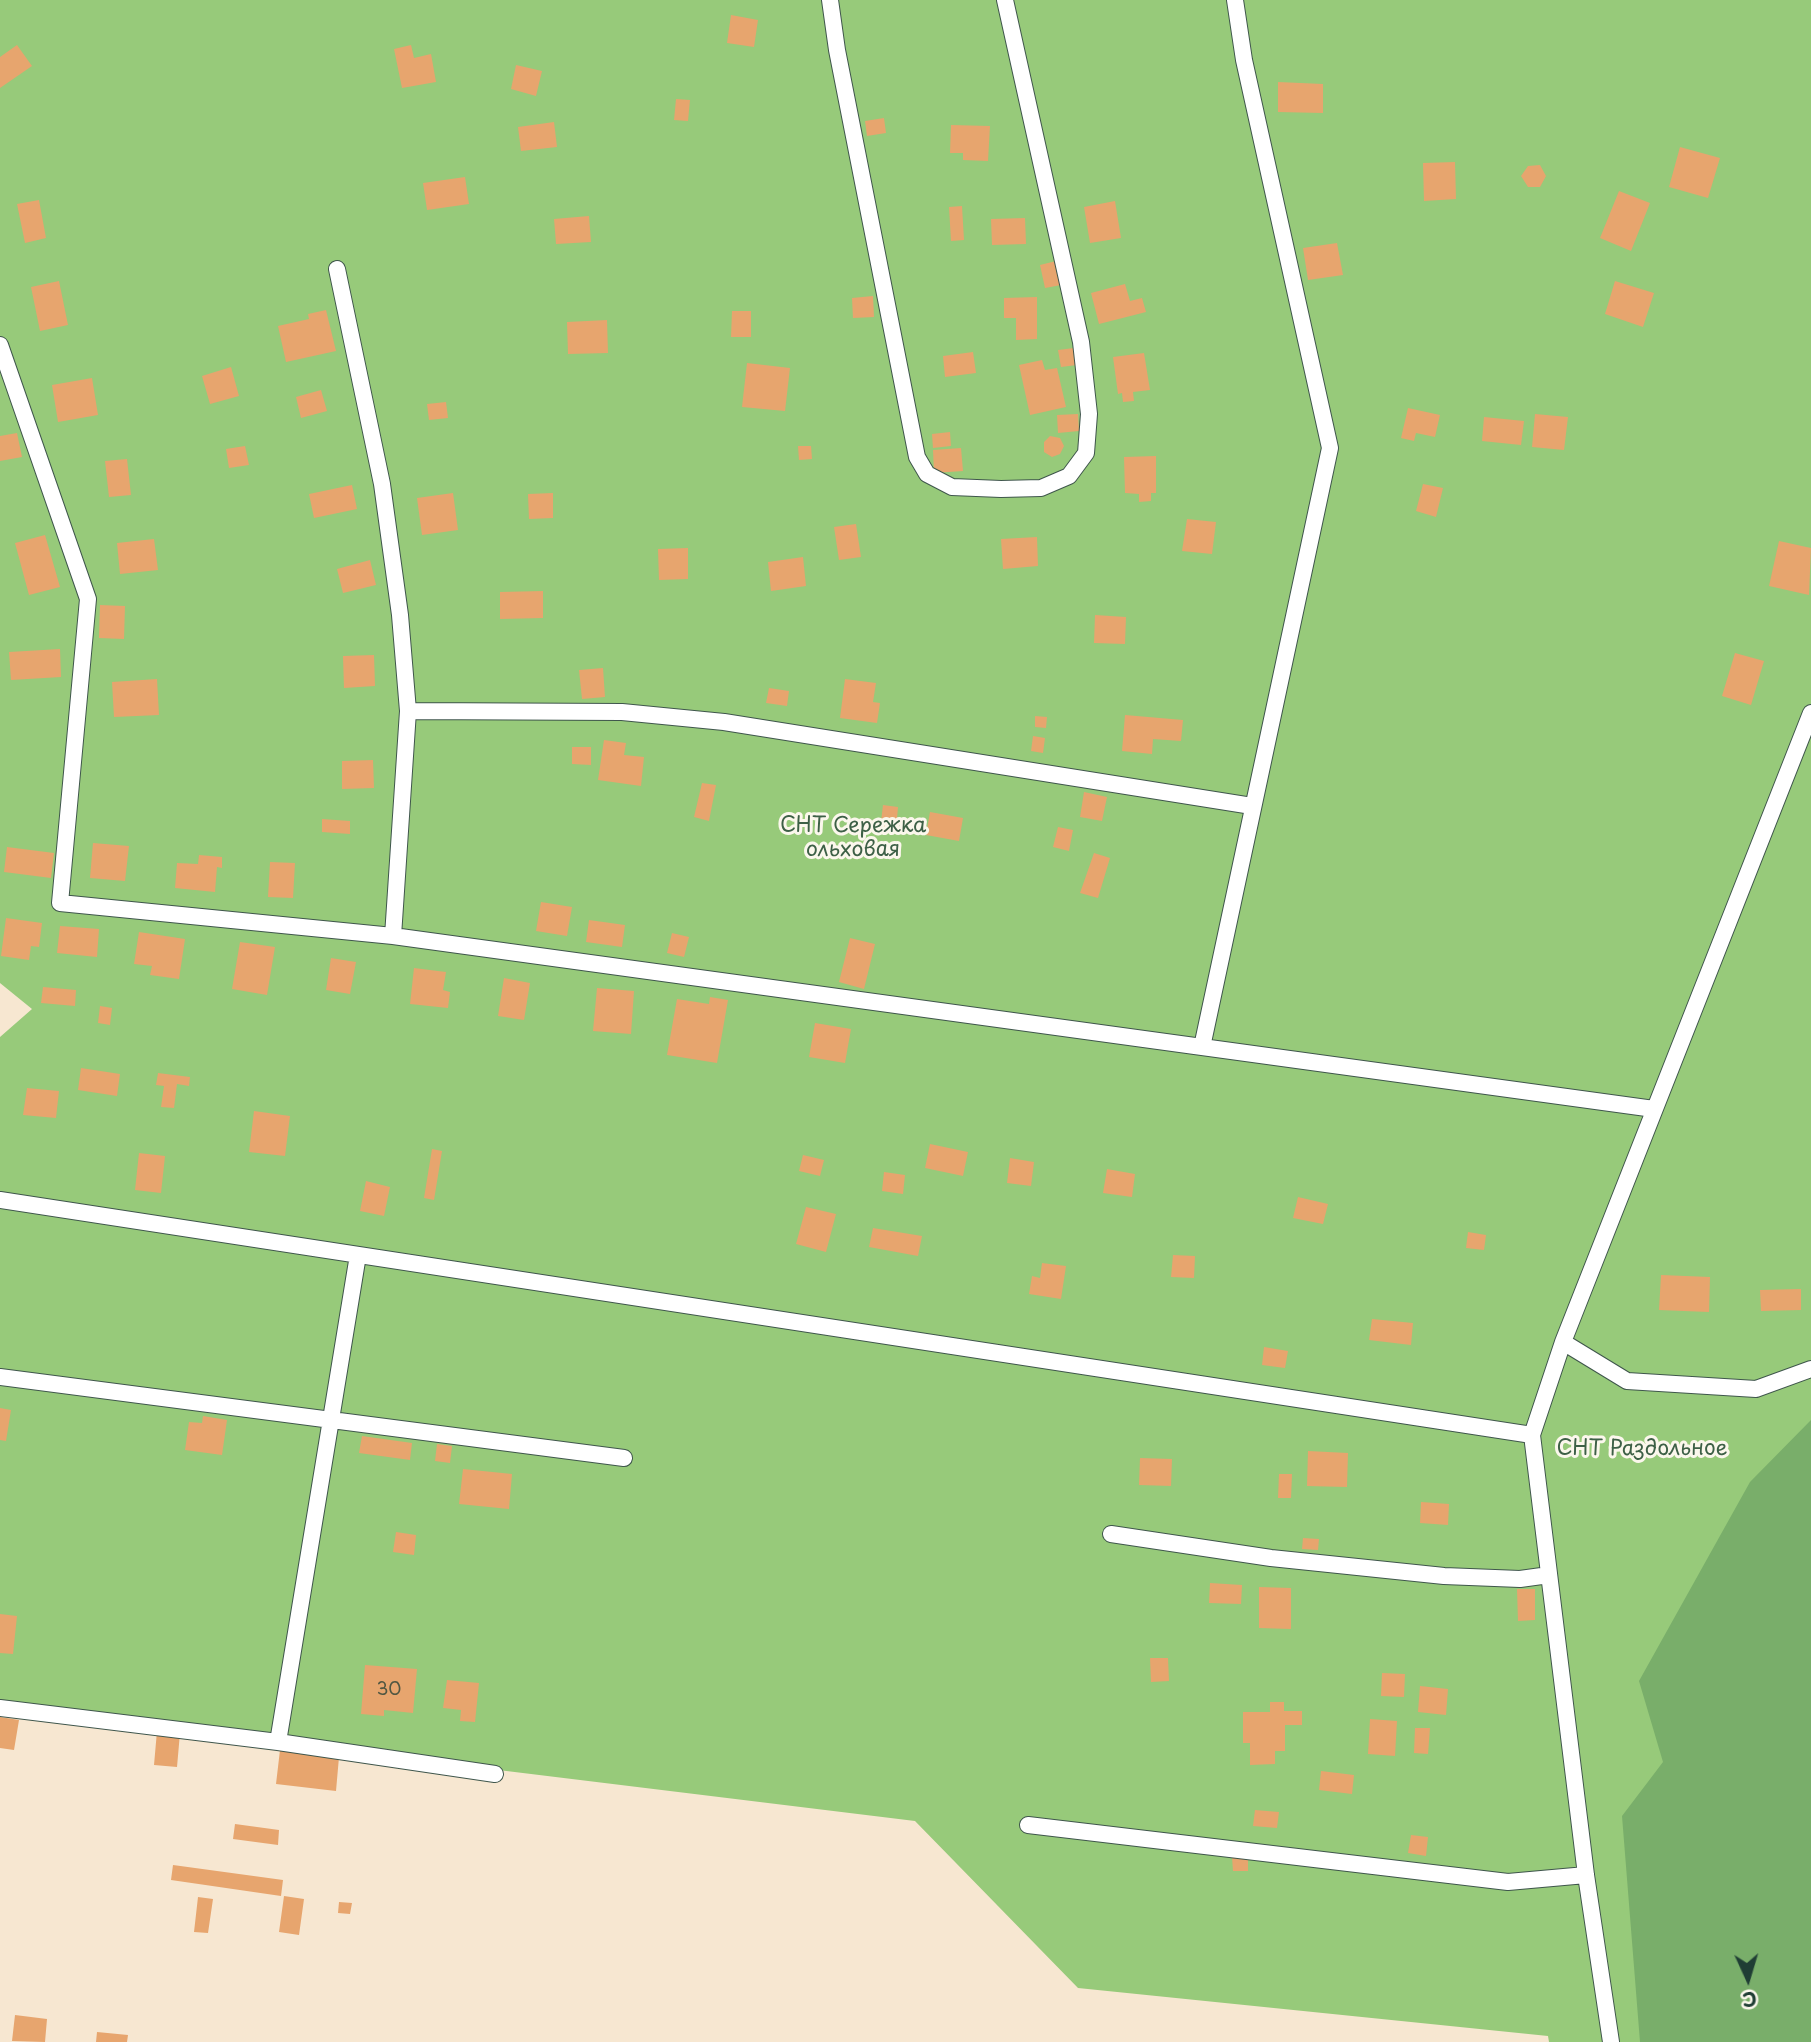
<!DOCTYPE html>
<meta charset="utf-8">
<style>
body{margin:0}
#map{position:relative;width:1811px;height:2042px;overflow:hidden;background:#f7e7d1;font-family:"Playpen Sans",sans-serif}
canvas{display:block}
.north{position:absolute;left:1713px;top:1944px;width:70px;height:70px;-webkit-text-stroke:5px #fbf7ec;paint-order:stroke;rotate:176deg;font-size:19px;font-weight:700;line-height:28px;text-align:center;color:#1f3d34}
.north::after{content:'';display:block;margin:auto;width:24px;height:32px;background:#1f3d34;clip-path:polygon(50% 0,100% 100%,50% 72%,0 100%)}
</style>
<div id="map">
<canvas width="1811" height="2042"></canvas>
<div class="north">С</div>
</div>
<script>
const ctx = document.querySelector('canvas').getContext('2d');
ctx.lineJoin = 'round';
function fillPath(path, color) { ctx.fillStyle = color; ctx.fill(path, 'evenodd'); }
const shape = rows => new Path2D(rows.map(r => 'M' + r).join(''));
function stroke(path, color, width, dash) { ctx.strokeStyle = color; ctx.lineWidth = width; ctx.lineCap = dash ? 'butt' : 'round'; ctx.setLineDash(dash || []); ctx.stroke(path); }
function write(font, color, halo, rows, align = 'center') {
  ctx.font = font + ' "Playpen Sans",sans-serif'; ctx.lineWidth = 6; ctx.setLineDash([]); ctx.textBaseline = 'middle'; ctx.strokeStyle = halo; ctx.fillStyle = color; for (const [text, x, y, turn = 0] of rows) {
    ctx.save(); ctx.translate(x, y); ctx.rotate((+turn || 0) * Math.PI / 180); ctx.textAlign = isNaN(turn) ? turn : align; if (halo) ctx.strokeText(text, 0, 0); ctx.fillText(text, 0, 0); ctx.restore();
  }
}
const green = shape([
 [0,0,1811,0,1811,2042,1549,2042,1548,2036,1078,1988,915,1821,0,1709,0,1037,32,1009,0,983]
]);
const forest = shape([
 [1811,1420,1811,2042,1640,2042,1622,1816,1663,1762,1639,1681,1750,1482]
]);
const building = shape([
 [731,15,758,20,754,47,727,43],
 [17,45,32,66,0,88,0,57],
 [411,45,414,58,431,54,436,82,402,88,394,49],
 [516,65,542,71,536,96,511,89],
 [1278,82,1323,84,1323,113,1278,112],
 [676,99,690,100,688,121,674,120],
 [884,118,886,133,867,136,865,121],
 [554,122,557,147,521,151,518,127],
 [951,125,990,126,988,161,963,160,963,153,950,153],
 [1680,147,1720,158,1708,198,1669,187],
 [1455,162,1456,199,1424,201,1423,163],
 [1540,165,1546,176,1540,187,1528,187,1521,176,1528,166],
 [465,177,469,204,427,210,423,183],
 [1619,191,1650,203,1631,251,1600,238],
 [39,200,46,238,25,243,17,204],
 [1115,201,1121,238,1090,243,1084,207],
 [962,206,964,240,951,241,949,207],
 [589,216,591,242,556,244,554,219],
 [1025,218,1026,244,992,245,991,219],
 [1337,243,1343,275,1308,280,1303,248],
 [1056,261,1061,285,1045,288,1040,265],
 [59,281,68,325,40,331,31,287],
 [1615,281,1654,293,1643,327,1605,314],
 [1125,284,1130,301,1142,298,1146,312,1099,324,1091,293],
 [873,296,874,317,853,318,852,298],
 [1037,297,1037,339,1016,340,1016,318,1004,318,1004,298],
 [326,310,336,351,286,362,278,326,309,319,308,314],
 [732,311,751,311,751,337,731,337],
 [607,320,608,353,568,354,567,322],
 [1074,348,1077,365,1061,367,1058,350],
 [973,352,976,373,945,377,943,356],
 [1144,353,1150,390,1133,392,1134,401,1123,402,1122,393,1118,394,1113,357],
 [1042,360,1045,370,1057,368,1066,407,1030,415,1019,365],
 [747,363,790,368,785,411,742,407],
 [231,367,239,396,210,404,202,376],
 [92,378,98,415,58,422,52,385],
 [321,390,327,411,301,418,296,397],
 [446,402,448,418,429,420,427,404],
 [1408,408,1440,415,1435,437,1416,433,1414,441,1401,438],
 [1078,414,1079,431,1058,433,1057,415],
 [1535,414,1568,417,1564,450,1532,447],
 [1484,417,1524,421,1521,445,1482,441],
 [950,432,951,446,933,448,932,434],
 [17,433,22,457,0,461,0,436],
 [1050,436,1060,438,1064,446,1060,454,1052,457,1044,452,1044,442],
 [245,446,249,465,229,468,226,449],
 [798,446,811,446,812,459,799,460],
 [961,448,963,471,934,473,933,450],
 [1156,456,1156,493,1151,493,1151,501,1139,502,1139,494,1125,493,1124,457],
 [127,459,131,495,109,497,105,461],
 [1423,484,1443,488,1436,517,1416,511],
 [352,485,357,509,314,518,309,494],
 [453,493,458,530,422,535,417,498],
 [553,493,553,518,529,519,528,494],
 [1187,519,1216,522,1212,554,1182,551],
 [856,524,861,557,839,560,834,527],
 [45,535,60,587,29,595,15,543],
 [1037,537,1038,566,1003,569,1001,539],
 [154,539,158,570,120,574,117,543],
 [1779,541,1811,548,1809,595,1769,586],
 [688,548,688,579,659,580,658,549],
 [803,557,806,586,771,591,768,562],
 [370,560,376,585,343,593,337,569],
 [543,591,543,618,500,619,500,592],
 [100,605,125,606,124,639,99,638],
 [1095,615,1126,617,1125,644,1094,643],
 [60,649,61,677,11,680,9,652],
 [1735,653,1764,661,1751,705,1722,696],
 [374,655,375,686,344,688,343,656],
 [603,668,605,697,582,699,579,670],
 [157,679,159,715,114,717,112,682],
 [845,679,876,683,873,702,880,703,877,723,840,718],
 [769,688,789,691,787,706,766,703],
 [1125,715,1183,720,1181,741,1153,739,1152,754,1122,751],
 [1035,716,1047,717,1046,728,1035,727],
 [1033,736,1045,738,1043,753,1031,751],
 [604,740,626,743,624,755,644,757,641,786,598,780],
 [572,747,591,747,591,765,572,764],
 [373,760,374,788,342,789,342,761],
 [702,783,716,785,709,821,694,817],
 [1084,792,1107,797,1102,821,1080,817],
 [883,805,898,807,896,831,880,830],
 [930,812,963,818,959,841,926,835],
 [322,819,350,821,350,834,322,832],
 [1058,827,1073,830,1069,851,1053,847],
 [93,843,129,846,125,881,90,878],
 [7,847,54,853,51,878,4,872],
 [1094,853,1110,858,1098,898,1080,893],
 [199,855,222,857,222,868,217,867,215,892,175,888,177,863,198,864],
 [270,862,295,863,293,898,268,897],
 [541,902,572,907,567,936,536,931],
 [6,918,42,923,39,947,31,946,29,960,1,956],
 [589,920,625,925,622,947,586,942],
 [60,926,99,929,97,957,57,953],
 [139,932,185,939,179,979,150,975,152,966,134,964],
 [672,933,689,937,684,957,667,953],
 [850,938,875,944,864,989,839,982],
 [240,942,275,947,267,995,232,989],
 [331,958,356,962,350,994,326,990],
 [414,968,446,972,443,990,450,992,448,1008,410,1004],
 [504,978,530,983,524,1020,498,1016],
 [43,987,76,990,75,1006,41,1003],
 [597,988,634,991,631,1034,593,1031],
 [710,997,728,1000,717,1063,667,1055,677,999,709,1004],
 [100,1006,112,1008,110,1025,98,1023],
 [815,1023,851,1029,845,1063,809,1057],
 [81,1068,120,1074,117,1096,78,1090],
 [158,1073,190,1077,189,1086,177,1084,174,1108,161,1107,164,1086,156,1085],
 [27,1088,59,1091,56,1118,23,1115],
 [254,1111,290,1116,285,1156,249,1152],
 [930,1144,968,1152,963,1176,925,1168],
 [432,1149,442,1151,434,1200,424,1198],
 [139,1153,165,1156,161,1193,135,1190],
 [803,1155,824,1160,820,1176,799,1171],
 [1010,1158,1034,1162,1031,1186,1007,1183],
 [1107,1169,1135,1174,1132,1197,1103,1193],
 [884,1172,905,1175,903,1194,882,1191],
 [366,1181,390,1187,384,1216,360,1211],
 [1298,1197,1328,1204,1323,1224,1293,1218],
 [806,1207,836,1214,826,1252,796,1244],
 [873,1228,922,1236,918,1256,869,1247],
 [1468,1232,1486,1235,1484,1250,1466,1248],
 [1173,1255,1195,1256,1194,1278,1171,1277],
 [1042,1263,1066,1266,1061,1299,1029,1294,1032,1276,1040,1278],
 [1661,1275,1710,1277,1709,1312,1659,1310],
 [1801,1289,1801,1310,1761,1311,1760,1290],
 [1372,1319,1413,1323,1411,1345,1369,1340],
 [1264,1347,1288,1351,1285,1368,1262,1365],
 [0,1408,11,1410,6,1441,0,1440],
 [203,1416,227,1420,222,1455,185,1450,189,1422,202,1423],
 [362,1436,412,1443,410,1460,359,1453],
 [437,1444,452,1446,450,1463,435,1461],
 [1308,1451,1348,1453,1347,1487,1307,1486],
 [1140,1458,1172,1459,1171,1486,1139,1485],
 [463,1469,512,1474,509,1509,459,1504],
 [1279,1474,1292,1474,1291,1498,1278,1498],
 [1421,1502,1449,1504,1448,1525,1420,1523],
 [396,1532,416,1535,414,1555,393,1552],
 [1303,1538,1319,1539,1318,1550,1302,1549],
 [1210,1583,1242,1585,1241,1604,1209,1603],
 [1259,1587,1291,1588,1291,1629,1259,1628],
 [1517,1589,1535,1589,1535,1620,1518,1621],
 [0,1614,17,1616,13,1654,0,1653],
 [1150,1658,1168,1658,1169,1681,1151,1682],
 [365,1665,417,1669,413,1713,384,1710,384,1716,361,1714],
 [1382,1673,1405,1674,1404,1697,1381,1696],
 [447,1680,479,1683,475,1722,460,1721,461,1710,443,1708],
 [1420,1686,1448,1689,1446,1715,1418,1712],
 [1270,1702,1284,1702,1284,1711,1302,1711,1302,1725,1285,1725,1285,1751,1275,1751,1275,1764,1250,1765,1250,1743,1243,1743,1243,1712,1270,1712],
 [0,1717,19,1720,14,1750,0,1748],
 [1370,1719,1397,1721,1395,1756,1368,1754],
 [1415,1728,1430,1728,1428,1754,1414,1753],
 [157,1731,180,1733,177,1767,154,1765],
 [280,1750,339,1757,336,1791,276,1784],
 [1321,1771,1354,1775,1352,1794,1319,1790],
 [1255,1810,1279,1812,1277,1828,1253,1826],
 [235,1824,279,1830,278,1845,233,1839],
 [1411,1835,1428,1837,1426,1856,1408,1853],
 [1232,1857,1248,1857,1248,1871,1233,1871],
 [173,1865,283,1880,281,1896,171,1880],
 [284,1896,304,1899,299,1935,279,1932],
 [198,1897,213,1899,208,1933,194,1932],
 [339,1902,352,1903,350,1914,338,1913],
 [15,2015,47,2019,45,2042,12,2041],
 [97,2032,128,2035,127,2042,96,2042]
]);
const service = shape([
 [830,0,837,50,917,457,927,474,952,487,1001,489,1041,488,1069,476,1086,453,1089,414,1081,342,1005,0],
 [337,269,382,484,400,615,408,711,393,936],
 [0,345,88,599,60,903,393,936,1654,1109],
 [408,711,622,712,724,722,1252,806],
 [1202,1047,1330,448,1244,60,1235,0],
 [0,1200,1532,1435],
 [1563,1342,1627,1381,1756,1389,1811,1369],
 [0,1377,624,1458],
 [1111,1534,1271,1558,1444,1576,1520,1579,1549,1575],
 [0,1708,278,1742,495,1774],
 [278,1742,358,1255],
 [1028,1825,1508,1882,1586,1875],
 [1611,2042,1586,1875,1532,1435,1563,1342,1811,713]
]);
const numberNames = [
 ["30",389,1690]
];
const parkNames = [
 ["СНТ Сережка",853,826],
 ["ольховая",853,850],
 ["СНТ Раздольное",1642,1449]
];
fillPath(green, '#97ca7a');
fillPath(forest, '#79ae6a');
fillPath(building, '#e7a56e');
stroke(service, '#3f564c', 18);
stroke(service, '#fff', 16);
write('18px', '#515742', null, numberNames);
write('21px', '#3d6046', '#fbf7ec', parkNames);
</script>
